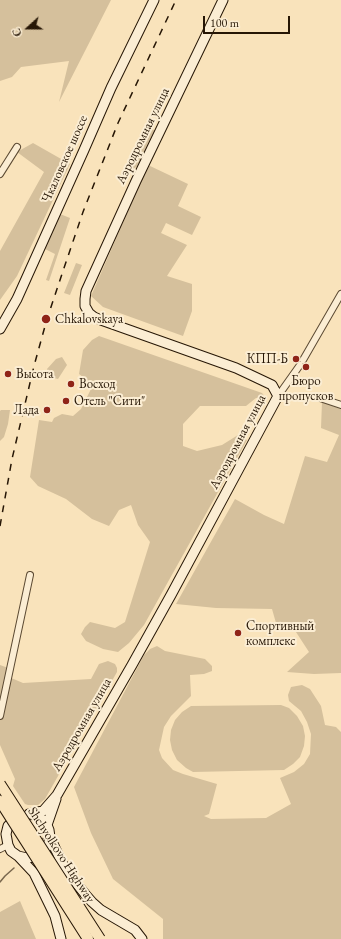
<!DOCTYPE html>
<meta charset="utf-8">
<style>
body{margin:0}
#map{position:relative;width:341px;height:939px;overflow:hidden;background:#f9e3bb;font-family:"EB Garamond",serif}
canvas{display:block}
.north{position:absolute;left:8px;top:8px;width:40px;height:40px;-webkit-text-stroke:3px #fbedd3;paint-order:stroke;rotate:249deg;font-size:11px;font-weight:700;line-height:16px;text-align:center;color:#261605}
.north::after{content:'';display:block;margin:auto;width:14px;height:18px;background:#261605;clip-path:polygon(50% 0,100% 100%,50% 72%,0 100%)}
.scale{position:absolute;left:203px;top:16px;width:87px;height:18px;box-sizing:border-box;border:2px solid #261605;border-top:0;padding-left:5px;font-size:12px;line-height:14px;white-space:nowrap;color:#261605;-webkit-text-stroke:3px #fbedd3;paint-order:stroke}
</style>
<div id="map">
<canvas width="341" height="939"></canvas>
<div class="north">С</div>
<div class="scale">100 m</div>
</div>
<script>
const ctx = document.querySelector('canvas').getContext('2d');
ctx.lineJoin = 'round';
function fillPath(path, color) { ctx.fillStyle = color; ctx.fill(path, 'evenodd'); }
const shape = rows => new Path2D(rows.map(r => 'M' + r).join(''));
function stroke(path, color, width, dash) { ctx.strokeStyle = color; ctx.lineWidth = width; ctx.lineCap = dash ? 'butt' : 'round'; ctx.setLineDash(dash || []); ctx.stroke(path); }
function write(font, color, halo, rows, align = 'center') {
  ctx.font = font + ' "EB Garamond",serif'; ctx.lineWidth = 4; ctx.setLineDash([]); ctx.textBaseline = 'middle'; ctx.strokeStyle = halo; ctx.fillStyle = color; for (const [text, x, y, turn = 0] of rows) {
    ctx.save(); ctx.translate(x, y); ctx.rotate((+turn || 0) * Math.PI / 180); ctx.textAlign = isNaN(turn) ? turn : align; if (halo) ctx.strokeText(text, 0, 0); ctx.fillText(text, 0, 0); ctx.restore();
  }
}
const green = shape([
 [0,0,111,0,59,102,69,61,21,67,12,77,0,81],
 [152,129,156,131,142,159,138,166,133,169,131,166,131,156,133,149,146,134],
 [33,143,70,164,17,276,0,300,0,251,44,172,17,152],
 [148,165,188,184,178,206,201,217,192,235,166,223,161,233,187,245,167,276,192,284,192,311,183,336,103,307,91,296],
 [60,214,70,218,49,281,46,280,55,254,45,249],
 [76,263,82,265,70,295,64,293],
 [99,336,262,393,265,397,256,398,246,406,200,406,183,424,183,446,197,451,222,445,238,435,247,440,144,625,129,643,118,652,103,649,86,641,81,634,85,627,90,622,115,628,125,622,150,542,138,525,131,505,119,510,109,526,92,519,66,499,38,486,30,477,39,420,52,422,54,418,62,414,73,416,81,409,93,385,79,374,83,350,92,340],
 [62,357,67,365,58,379,50,377,47,369,56,359],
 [322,402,341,409,341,673,314,674,287,672,309,652,294,629,276,623,272,609,216,608,176,604,235,499,264,515,284,524,305,456,327,462,339,435,321,428],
 [1,410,10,410,8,424,4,437,0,441,0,411],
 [157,646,165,651,205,659,212,666,212,671,204,674,190,675,191,696,171,716,164,727,159,750,162,758,173,770,183,774,217,784,209,814,204,816,211,819,266,818,291,804,280,778,294,772,304,764,310,754,311,734,307,722,301,711,289,701,288,695,291,687,302,685,310,689,321,706,325,725,336,727,341,732,341,939,163,939,163,919,113,879,91,833,74,787,144,655,150,649],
 [108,661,115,664,117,668,117,672,45,799,38,805,28,805,25,804,13,786,15,779,0,745,0,665,11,669,9,677,23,683,91,679,99,664],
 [281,705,289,708,297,716,303,726,305,736,304,746,300,757,293,764,284,770,193,772,186,768,177,760,172,750,170,740,171,730,175,720,182,712,191,706],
 [20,901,36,939,0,939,0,912]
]);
const stream = shape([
 [39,839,47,838],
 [0,882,5,876,14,868]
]);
const street = shape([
 [0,174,17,147],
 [303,360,341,294],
 [278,396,300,365],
 [317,397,341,405],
 [0,716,30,575],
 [0,849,8,845]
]);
const secondary = shape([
 [0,329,17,299,84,150,111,88,154,0],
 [29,814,43,811,57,795,132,665,171,595,278,396,272,385,236,368,101,320,94,317,89,313,85,306,85,299,86,291,136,181,223,0],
 [30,814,37,816,43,820,47,825,49,830,50,837,55,848,62,863,72,878,85,894,92,902,101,910,135,930,142,939],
 [17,817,8,826,6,834,8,845,11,851,18,856,27,858,35,857,43,853,48,846,50,837],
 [47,825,56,799],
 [18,856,34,873,55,916,61,939]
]);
const rail = shape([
 [0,526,12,459,34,366,47,319,64,268,83,212,118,123,176,0]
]);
const primaryBridge = shape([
 [0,784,100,939],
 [0,801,88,939]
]);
const markers = [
 [46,319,5,"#8f2418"],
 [296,359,4,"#8f2418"],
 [306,367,4,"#8f2418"],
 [8,374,4,"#8f2418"],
 [71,384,4,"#8f2418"],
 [66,401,4,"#8f2418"],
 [47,410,4,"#8f2418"],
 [238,633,4,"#8f2418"]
];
const streetNames = [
 ["Аэродромная улица",143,136,-64],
 ["Чкаловское шоссе",65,159,-66],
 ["Аэродромная улица",238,442,-62],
 ["Аэродромная улица",82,725,-60],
 ["Shchyolkovo Highway",61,855,57]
];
const poiNames = [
 ["Chkalovskaya",55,319],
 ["КПП-Б",288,359,"right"],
 ["Высота",16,374],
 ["Бюро",306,381,"center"],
 ["пропусков",306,396,"center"],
 ["Восход",79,384],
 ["Отель \"Сити\"",74,401],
 ["Лада",39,410,"right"],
 ["Спортивный",246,626],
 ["комплекс",246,641]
];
fillPath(green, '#d5c09c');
stroke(stream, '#79674d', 1.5);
stroke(street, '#5b4932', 8);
stroke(secondary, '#261605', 11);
stroke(street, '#fbedd3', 6);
stroke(secondary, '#fbedd3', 9);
stroke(rail, '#261605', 1.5, [7, 7]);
stroke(primaryBridge, '#261605', 12, []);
stroke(primaryBridge, '#f9e3bb', 10);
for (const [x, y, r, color] of markers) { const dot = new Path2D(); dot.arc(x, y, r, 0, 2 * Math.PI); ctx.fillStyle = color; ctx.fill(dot); stroke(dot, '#fbedd3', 1.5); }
write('13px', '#261605', '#fbedd3', streetNames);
write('13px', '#261605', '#fbedd3', poiNames, 'left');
</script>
